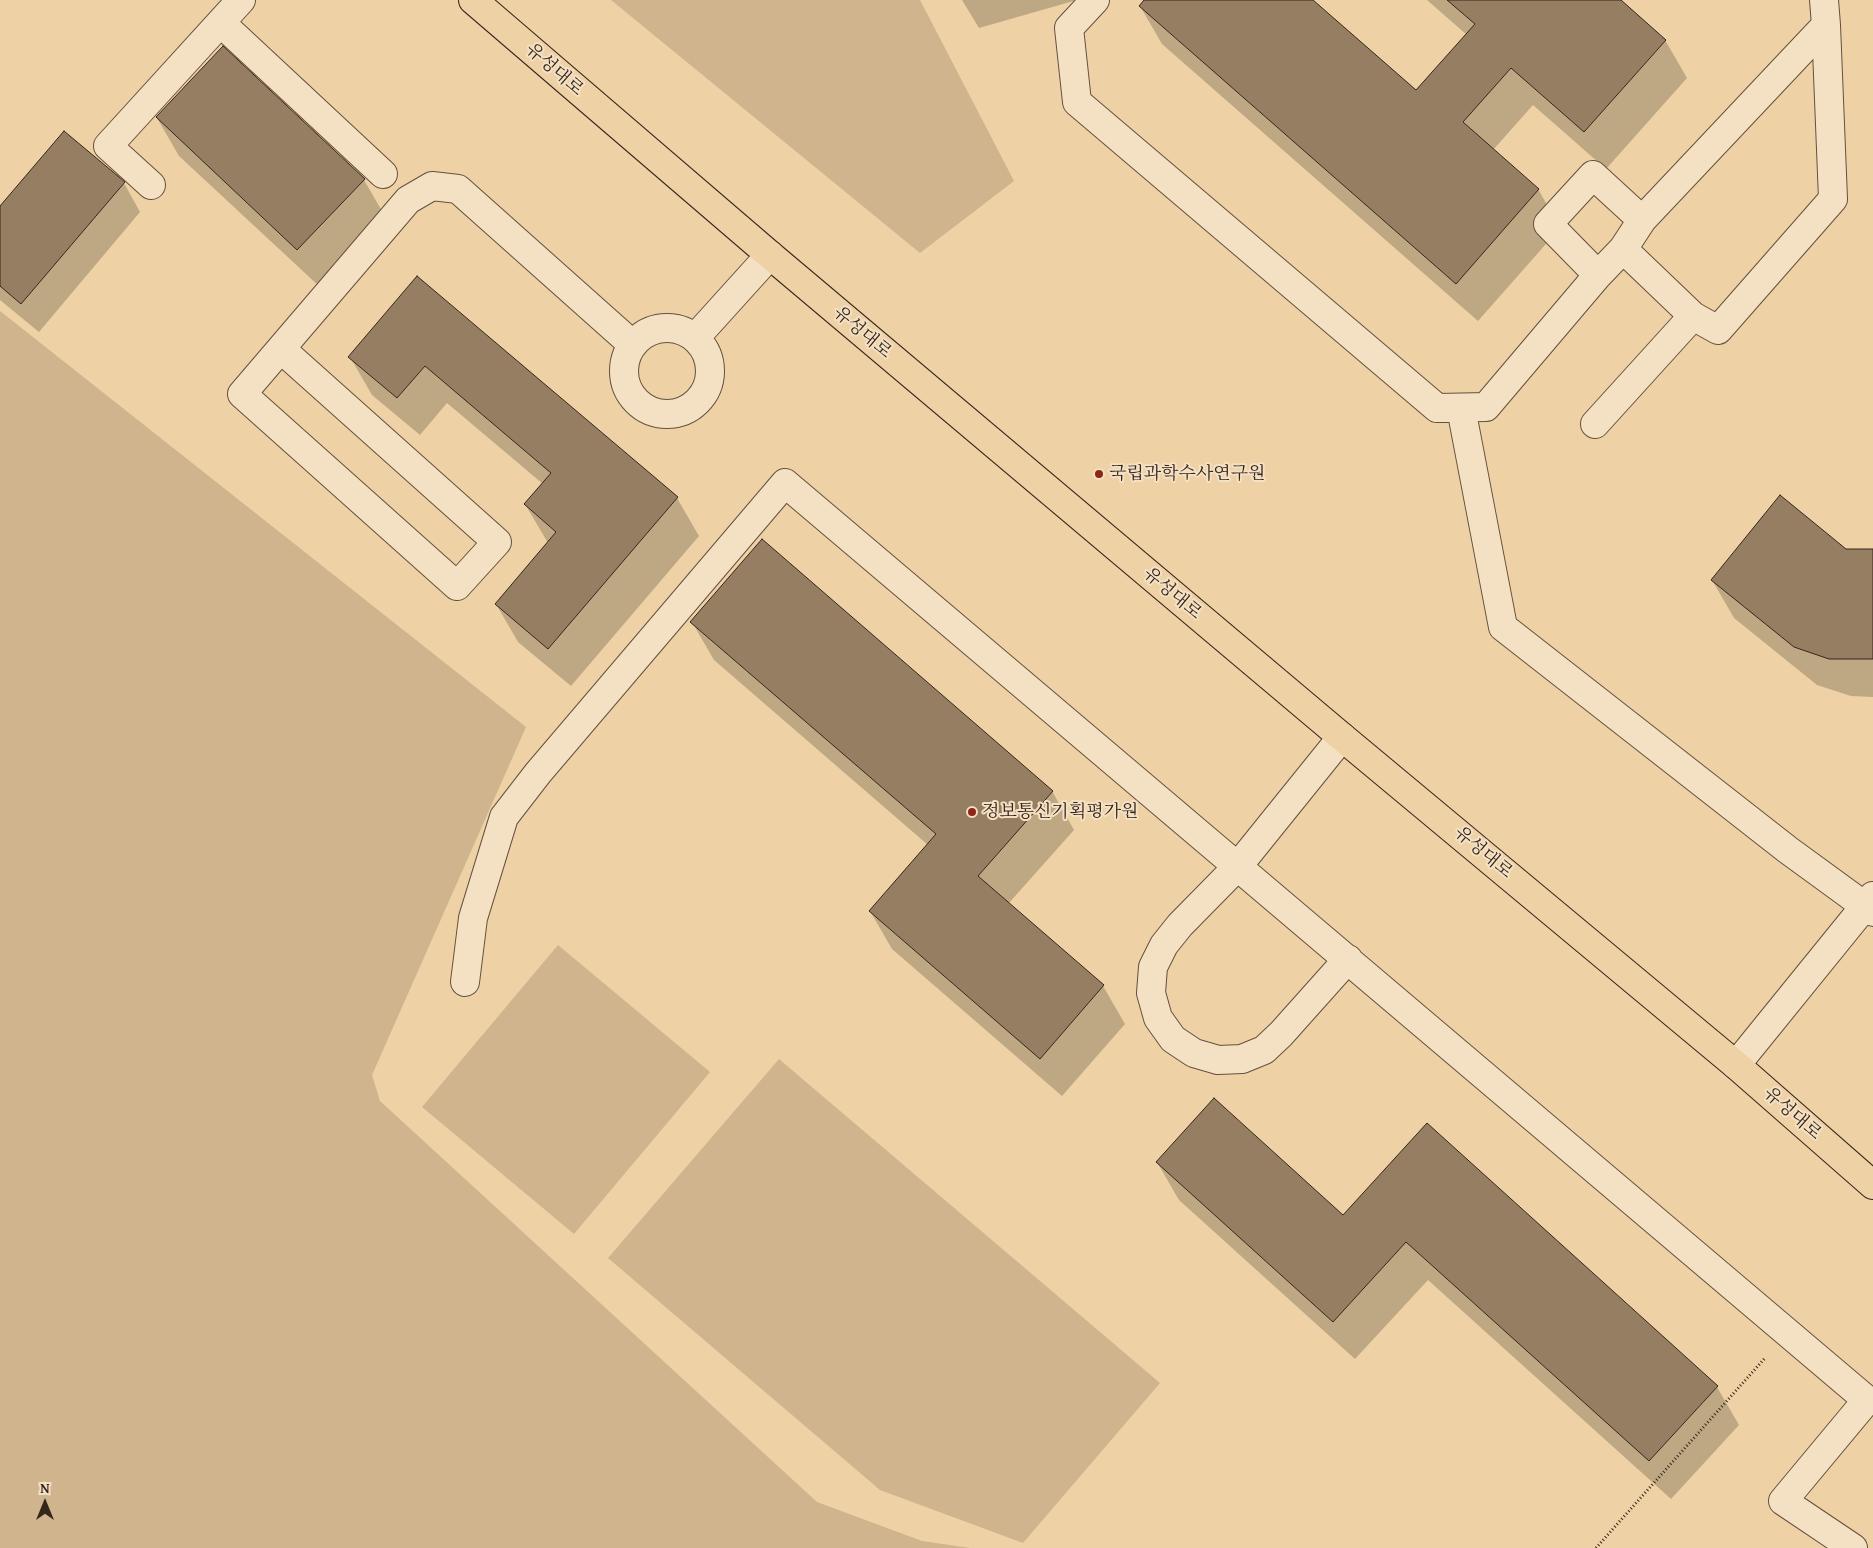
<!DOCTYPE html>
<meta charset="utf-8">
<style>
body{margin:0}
#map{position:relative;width:1873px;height:1548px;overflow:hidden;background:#eed1a4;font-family:"Gentium Book Plus",serif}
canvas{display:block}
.north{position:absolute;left:20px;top:1478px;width:50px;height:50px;-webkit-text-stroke:4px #f4e1c4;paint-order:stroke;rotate:0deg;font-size:14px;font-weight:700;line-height:20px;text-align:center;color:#36251c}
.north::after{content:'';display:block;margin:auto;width:18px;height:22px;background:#36251c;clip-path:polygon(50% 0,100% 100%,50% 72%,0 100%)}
</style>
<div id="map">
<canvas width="1873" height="1548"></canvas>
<div class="north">N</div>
</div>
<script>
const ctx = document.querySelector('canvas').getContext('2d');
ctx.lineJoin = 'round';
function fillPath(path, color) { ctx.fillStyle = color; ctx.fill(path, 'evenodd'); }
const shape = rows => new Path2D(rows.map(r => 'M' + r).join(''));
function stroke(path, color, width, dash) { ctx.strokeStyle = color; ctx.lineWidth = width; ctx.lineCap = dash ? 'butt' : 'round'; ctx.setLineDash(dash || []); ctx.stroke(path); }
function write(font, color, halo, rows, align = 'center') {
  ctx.font = font + ' "Gentium Book Plus","Noto Serif KR",serif'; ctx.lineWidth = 4; ctx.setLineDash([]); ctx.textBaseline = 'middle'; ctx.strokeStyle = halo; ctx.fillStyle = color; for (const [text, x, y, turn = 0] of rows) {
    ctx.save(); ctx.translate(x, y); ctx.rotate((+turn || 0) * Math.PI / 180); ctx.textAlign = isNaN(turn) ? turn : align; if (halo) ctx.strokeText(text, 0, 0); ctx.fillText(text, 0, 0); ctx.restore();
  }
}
const green = shape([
 [611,0,920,0,1014,181,920,253],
 [0,311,526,727,372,1075,380,1101,817,1502,922,1541,970,1548,0,1548],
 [558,945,710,1072,574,1234,422,1107],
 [779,1059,1160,1383,1023,1543,880,1490,608,1258]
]);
const shadow = shape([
 [962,0,1077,0,979,28],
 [1145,0,1311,0,1416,92,1467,35,1427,0,1619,0,1665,40,1687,78,1606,169,1533,105,1493,150,1538,189,1560,228,1478,321,1162,44,1140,6],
 [157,118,364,180,386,218,320,287,179,156],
 [124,183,140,212,39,332,0,300,0,208],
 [417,278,677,498,699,536,571,686,518,642,496,604,548,543,525,504,543,484,447,403,420,435,372,395,350,357],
 [1846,550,1873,550,1873,697,1851,696,1817,685,1734,618,1712,580],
 [692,622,1052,791,1074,830,1008,904,1103,986,1125,1024,1062,1096,892,949,870,911,928,845,714,660],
 [1427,1125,1717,1387,1739,1425,1671,1499,1428,1280,1355,1359,1179,1200,1157,1162,1344,1217]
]);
const building = shape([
 [1144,0,1313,0,1416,90,1475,24,1447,0,1621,0,1666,40,1584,132,1511,68,1463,122,1539,189,1456,284,1139,6,1144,0],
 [223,46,365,179,297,250,156,117,223,46],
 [64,131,125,182,21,304,0,286,0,206,64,131],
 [417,276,678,497,548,649,495,604,556,532,524,504,551,473,425,366,397,398,348,357,417,276],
 [1780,495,1846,549,1873,549,1873,659,1829,659,1794,647,1711,580,1780,495],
 [762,539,1053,791,978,876,1104,985,1040,1059,869,911,936,834,690,622,762,539],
 [1214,1098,1343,1215,1427,1123,1718,1386,1649,1461,1406,1242,1333,1322,1156,1162,1214,1098]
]);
const path = shape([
 [1596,1548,1765,1358]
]);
const minor = shape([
 [1095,0,1069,28,1077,102,1437,408,1486,407,1598,275,1623,249,1642,220,1826,25,1824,0],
 [221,23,383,174],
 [151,185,108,146,241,0],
 [1598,275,1548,224,1593,175,1642,220],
 [1693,316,1718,330,1833,199,1826,25],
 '624 371a43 43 0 1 1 86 0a43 43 0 1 1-86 0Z',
 [695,338,770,255],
 [281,349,497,542,457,586,242,394,408,200,432,186,458,189,633,345],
 [1461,408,1503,627,1788,850,1873,912],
 [1595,424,1693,316,1623,249],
 [1342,737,1238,866,1180,925,1164,945,1153,967,1151,993,1158,1018,1173,1039,1194,1053,1218,1060,1242,1059,1264,1050,1281,1034,1348,959],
 [465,982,473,918,504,817,538,773,785,483,1867,1400,1783,1501,1853,1548],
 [1736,1065,1873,896]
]);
const major = shape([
 [473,0,770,255,1342,737,1736,1065,1873,1185]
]);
const markers = [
 [1099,474,5,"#8f2418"],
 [972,812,5,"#8f2418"]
];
const streetNames = [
 ["유성대로",554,70,41],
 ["유성대로",862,333,40],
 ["유성대로",1172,594,40],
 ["유성대로",1483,853,40],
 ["유성대로",1792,1114,41]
];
const poiNames = [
 ["국립과학수사연구원",1109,474],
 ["정보통신기획평가원",982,812]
];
fillPath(green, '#cfb48d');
fillPath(shadow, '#0003');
fillPath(building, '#967e63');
stroke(building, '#36251c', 1);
stroke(minor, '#64503e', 30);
stroke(major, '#36251c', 30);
stroke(path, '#36251c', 3, [1, 2.5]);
stroke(minor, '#f4e1c4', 28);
stroke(major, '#eed1a4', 28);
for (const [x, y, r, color] of markers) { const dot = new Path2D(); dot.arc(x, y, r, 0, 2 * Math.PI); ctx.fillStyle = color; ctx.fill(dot); stroke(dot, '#f4e1c4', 2); }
write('18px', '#36251c', '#f4e1c4', streetNames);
write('18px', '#36251c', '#f4e1c4', poiNames, 'left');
</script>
